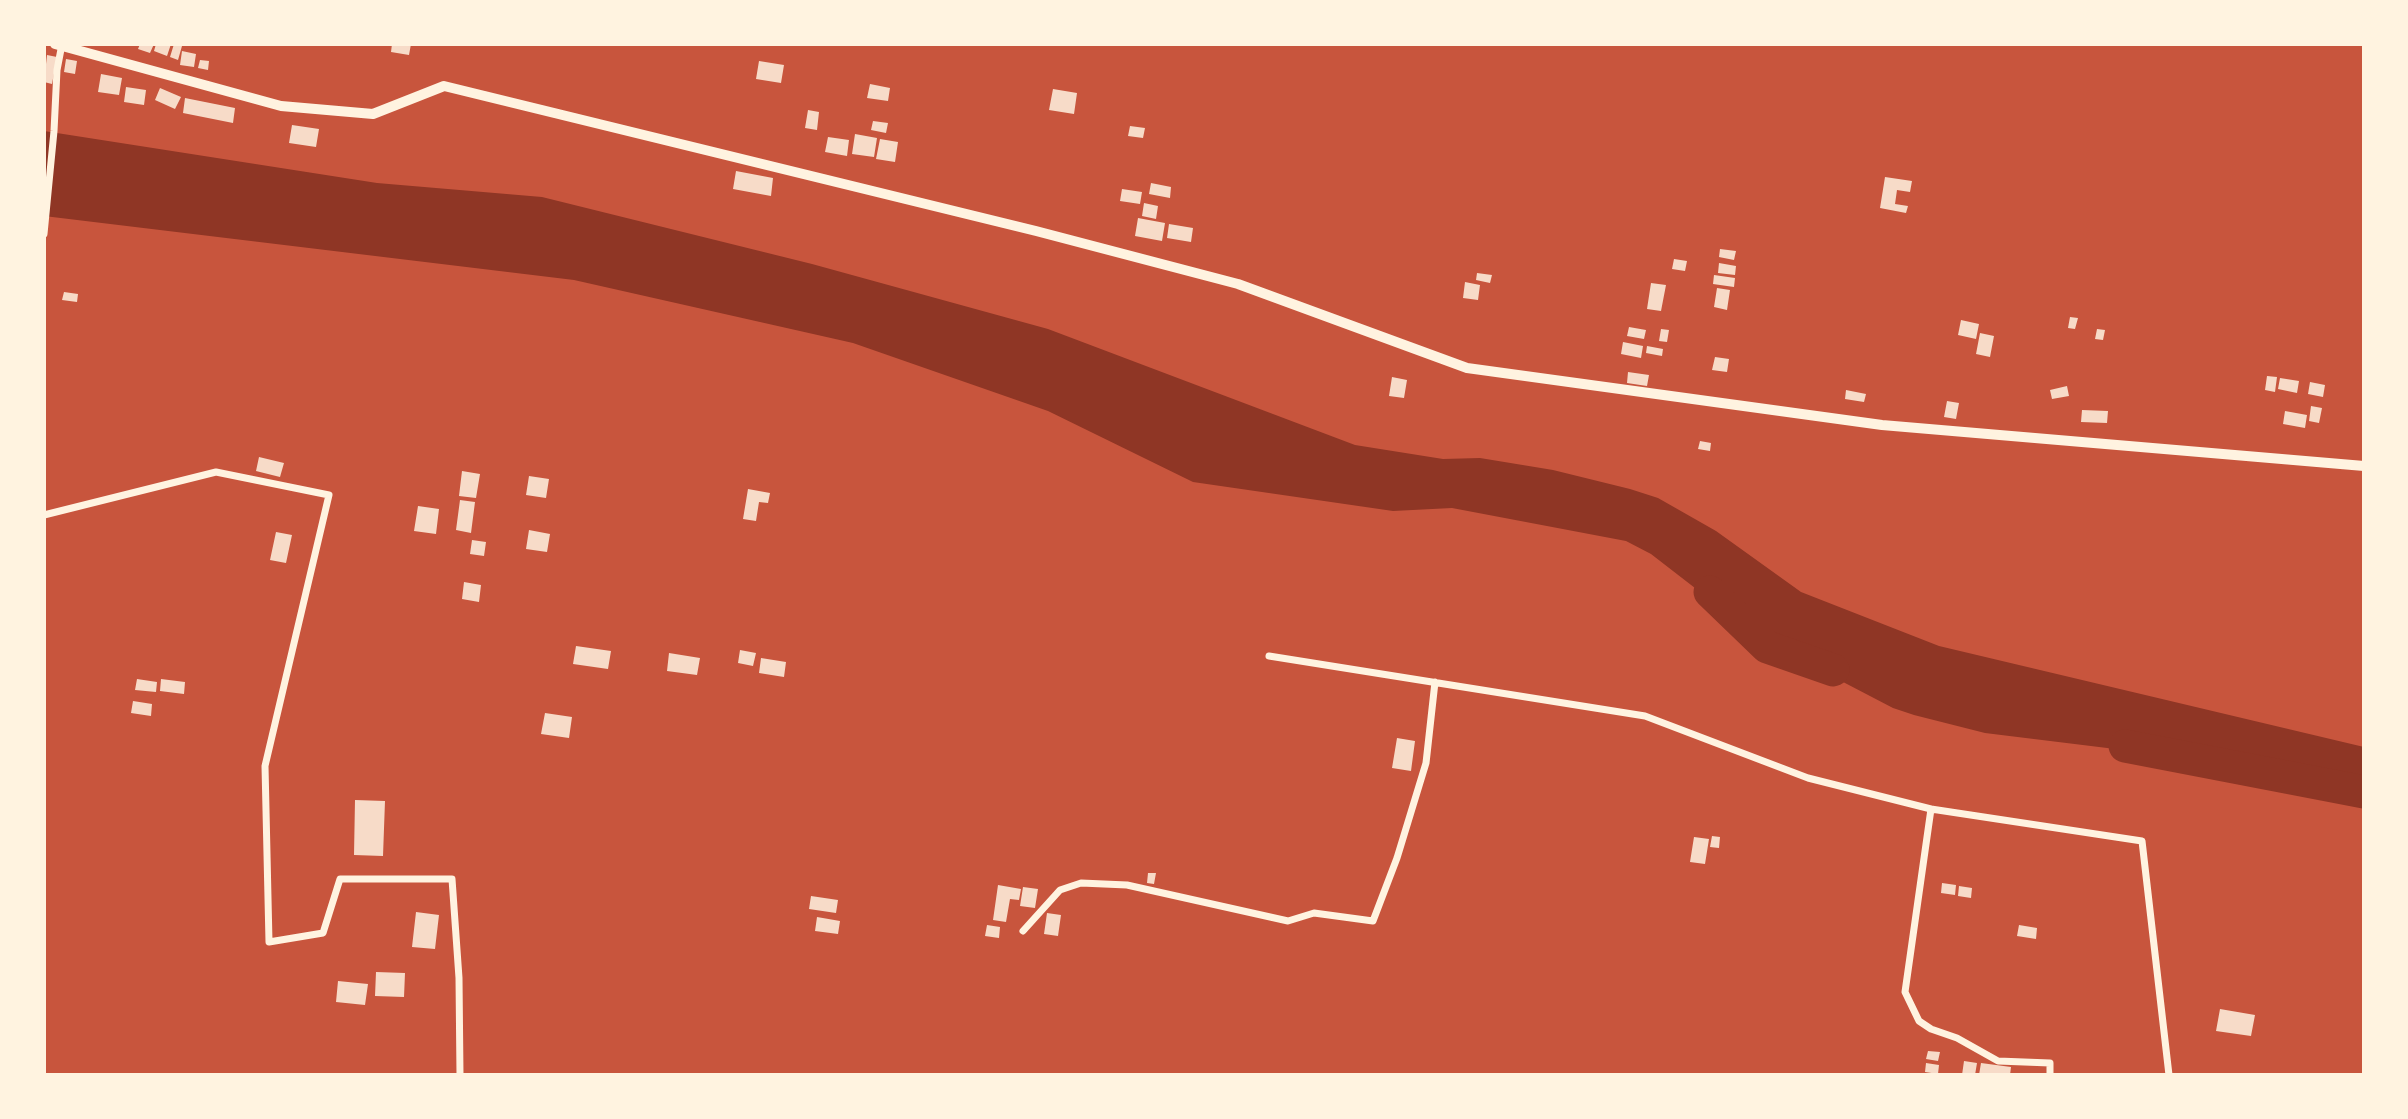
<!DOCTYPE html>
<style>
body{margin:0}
#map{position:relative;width:2408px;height:1119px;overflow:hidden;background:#c8553d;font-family:"Fira Sans",sans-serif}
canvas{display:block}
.frame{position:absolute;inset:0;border:46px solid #fff3e0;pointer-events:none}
</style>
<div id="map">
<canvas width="2408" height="1119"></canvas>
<div class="frame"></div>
</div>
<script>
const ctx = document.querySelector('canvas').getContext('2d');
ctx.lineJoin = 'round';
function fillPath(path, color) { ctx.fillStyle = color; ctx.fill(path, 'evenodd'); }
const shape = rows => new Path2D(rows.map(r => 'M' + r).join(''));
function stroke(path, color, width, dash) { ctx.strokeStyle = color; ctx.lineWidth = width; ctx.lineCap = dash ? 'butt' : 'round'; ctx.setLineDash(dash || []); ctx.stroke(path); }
const water = shape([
 [44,131,377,183,542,197,812,264,1048,329,1355,445,1443,459,1480,458,1553,470,1630,489,1658,498,1716,531,1801,592,1939,646,2364,747,2364,788,2189,754,2156,754,1985,733,1914,715,1893,708,1774,646,1726,612,1651,554,1626,541,1452,508,1393,511,1193,482,1048,411,853,343,574,280,44,216]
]);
const river = shape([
 [1710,592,1767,647,1833,670],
 [2125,746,2364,792]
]);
const building = shape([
 [140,44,154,44,150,53,138,49],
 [156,44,171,44,167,56,154,51],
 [174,44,182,46,178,60,170,57],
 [392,44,411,44,409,55,391,52],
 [182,51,196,54,194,67,180,65],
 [47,55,57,57,52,84,44,82],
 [66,59,77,61,75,74,64,72],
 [200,60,209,61,208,70,198,68],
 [759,61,784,65,781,83,756,79],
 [101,74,122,78,119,95,98,92],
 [870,84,890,88,888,101,867,98],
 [126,87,146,90,144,105,124,102],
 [160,88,181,97,175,109,155,100],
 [1053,89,1077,93,1074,114,1049,110],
 [185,98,235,108,233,123,183,113],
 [808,110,819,112,817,130,805,128],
 [873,121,888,123,886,133,871,130],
 [292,125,319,129,316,147,289,143],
 [1130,126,1145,128,1143,138,1128,136],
 [855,134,877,138,874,157,852,154],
 [828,137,849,140,847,156,825,152],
 [880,139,898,142,895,162,876,159],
 [736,171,773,178,771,196,733,189],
 [1885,177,1912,181,1910,192,1897,190,1895,204,1908,206,1906,213,1880,208],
 [1151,183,1171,187,1170,198,1149,194],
 [1122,189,1142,192,1140,204,1120,201],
 [1144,203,1158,206,1156,219,1142,216],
 [1138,218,1165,223,1162,241,1135,236],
 [1169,224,1193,228,1191,242,1167,238],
 [1720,249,1736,251,1734,260,1719,257],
 [1674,259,1687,261,1685,271,1672,269],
 [1719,263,1736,266,1735,275,1718,273],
 [1477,273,1492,275,1490,283,1476,280],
 [1714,275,1735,278,1734,287,1713,284],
 [1465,282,1480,285,1478,300,1463,298],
 [1651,283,1666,285,1661,311,1647,309],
 [1717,288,1730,290,1727,310,1714,307],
 [64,292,78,294,77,302,62,300],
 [2070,317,2078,318,2075,329,2068,328],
 [1961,320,1979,324,1976,339,1958,335],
 [1629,327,1646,330,1644,339,1627,336],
 [1661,329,1669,330,1667,342,1659,341],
 [2097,329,2105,330,2103,340,2095,339],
 [1980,333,1994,336,1990,357,1976,354],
 [1623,342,1643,346,1641,358,1621,354],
 [1647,346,1663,349,1662,356,1646,353],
 [1715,357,1729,359,1727,372,1712,370],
 [1628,372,1649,375,1647,386,1627,383],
 [2267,376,2277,377,2275,392,2265,390],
 [1392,377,1407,380,1404,398,1389,396],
 [2280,378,2299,381,2297,393,2278,389],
 [2310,382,2325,385,2323,397,2308,394],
 [2067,386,2069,396,2052,399,2050,390],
 [1846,390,1866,394,1864,402,1845,399],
 [1947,401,1959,403,1956,419,1944,417],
 [2311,406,2322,408,2319,423,2309,421],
 [2082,410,2108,411,2107,423,2081,422],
 [2285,411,2307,415,2305,428,2283,424],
 [1700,441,1711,443,1710,451,1698,449],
 [259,457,284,463,280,477,256,471],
 [462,471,480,474,476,498,459,496],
 [529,476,549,479,546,498,526,495],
 [748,489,770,493,768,503,759,502,756,521,743,519],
 [460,500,475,502,471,533,456,530],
 [418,506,439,509,436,534,414,531],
 [529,530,550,534,547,552,526,549],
 [276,532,292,535,286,563,270,560],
 [472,540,486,542,484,556,470,554],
 [464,582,481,585,479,602,462,599],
 [576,646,611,651,608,669,573,664],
 [740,650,756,653,753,666,738,663],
 [669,653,700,658,697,675,667,671],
 [761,658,786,662,784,677,759,673],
 [137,679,157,682,156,692,135,690],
 [161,679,185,682,184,694,160,691],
 [133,701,152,704,151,716,131,713],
 [545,713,572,717,569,738,541,734],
 [1397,738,1415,741,1411,771,1392,768],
 [355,800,385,801,383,856,354,855],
 [1712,836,1720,837,1719,848,1710,847],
 [1694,837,1709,839,1705,864,1690,862],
 [1148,873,1156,873,1154,884,1147,883],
 [1942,883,1956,885,1955,895,1941,893],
 [998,885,1021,889,1019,900,1010,899,1006,922,993,920],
 [1959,886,1972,888,1971,898,1958,896],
 [1023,887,1038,889,1035,908,1020,906],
 [811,896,838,900,836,913,809,909],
 [416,912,439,915,435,949,412,947],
 [1047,913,1061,915,1058,936,1044,934],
 [817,917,840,921,838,934,815,931],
 [987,925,1000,927,999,938,985,936],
 [2019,925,2037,928,2036,939,2017,936],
 [376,972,405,973,404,997,375,996],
 [338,981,368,984,365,1005,336,1002],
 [2220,1009,2255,1015,2251,1036,2216,1031],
 [1928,1051,1940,1052,1938,1061,1926,1059],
 [1964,1061,1977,1063,1975,1075,1962,1075],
 [1926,1063,1939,1065,1938,1074,1925,1072],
 [1981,1063,2011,1067,2010,1075,1979,1075]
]);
const minor = shape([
 [44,234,54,131,57,70,62,44],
 [44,515,216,472,329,495,265,766,269,942,323,933,340,879,452,879,459,978,460,1075],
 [1269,656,1645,716,1808,778,1931,809,1905,992,1919,1021,1931,1029,1957,1038,1998,1061,2050,1063,2050,1075],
 [1931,809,2142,841,2169,1075],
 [1023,931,1060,890,1081,883,1127,885,1288,921,1314,913,1373,921,1397,858,1426,763,1435,682]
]);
const tertiary = shape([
 [55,44,281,106,373,114,444,86,1036,231,1238,284,1467,368,1882,425,2364,466]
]);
fillPath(water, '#8f3625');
stroke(river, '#8f3625', 33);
fillPath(building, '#f7dbc8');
stroke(minor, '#fff3e0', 7);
stroke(tertiary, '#fff3e0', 10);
</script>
